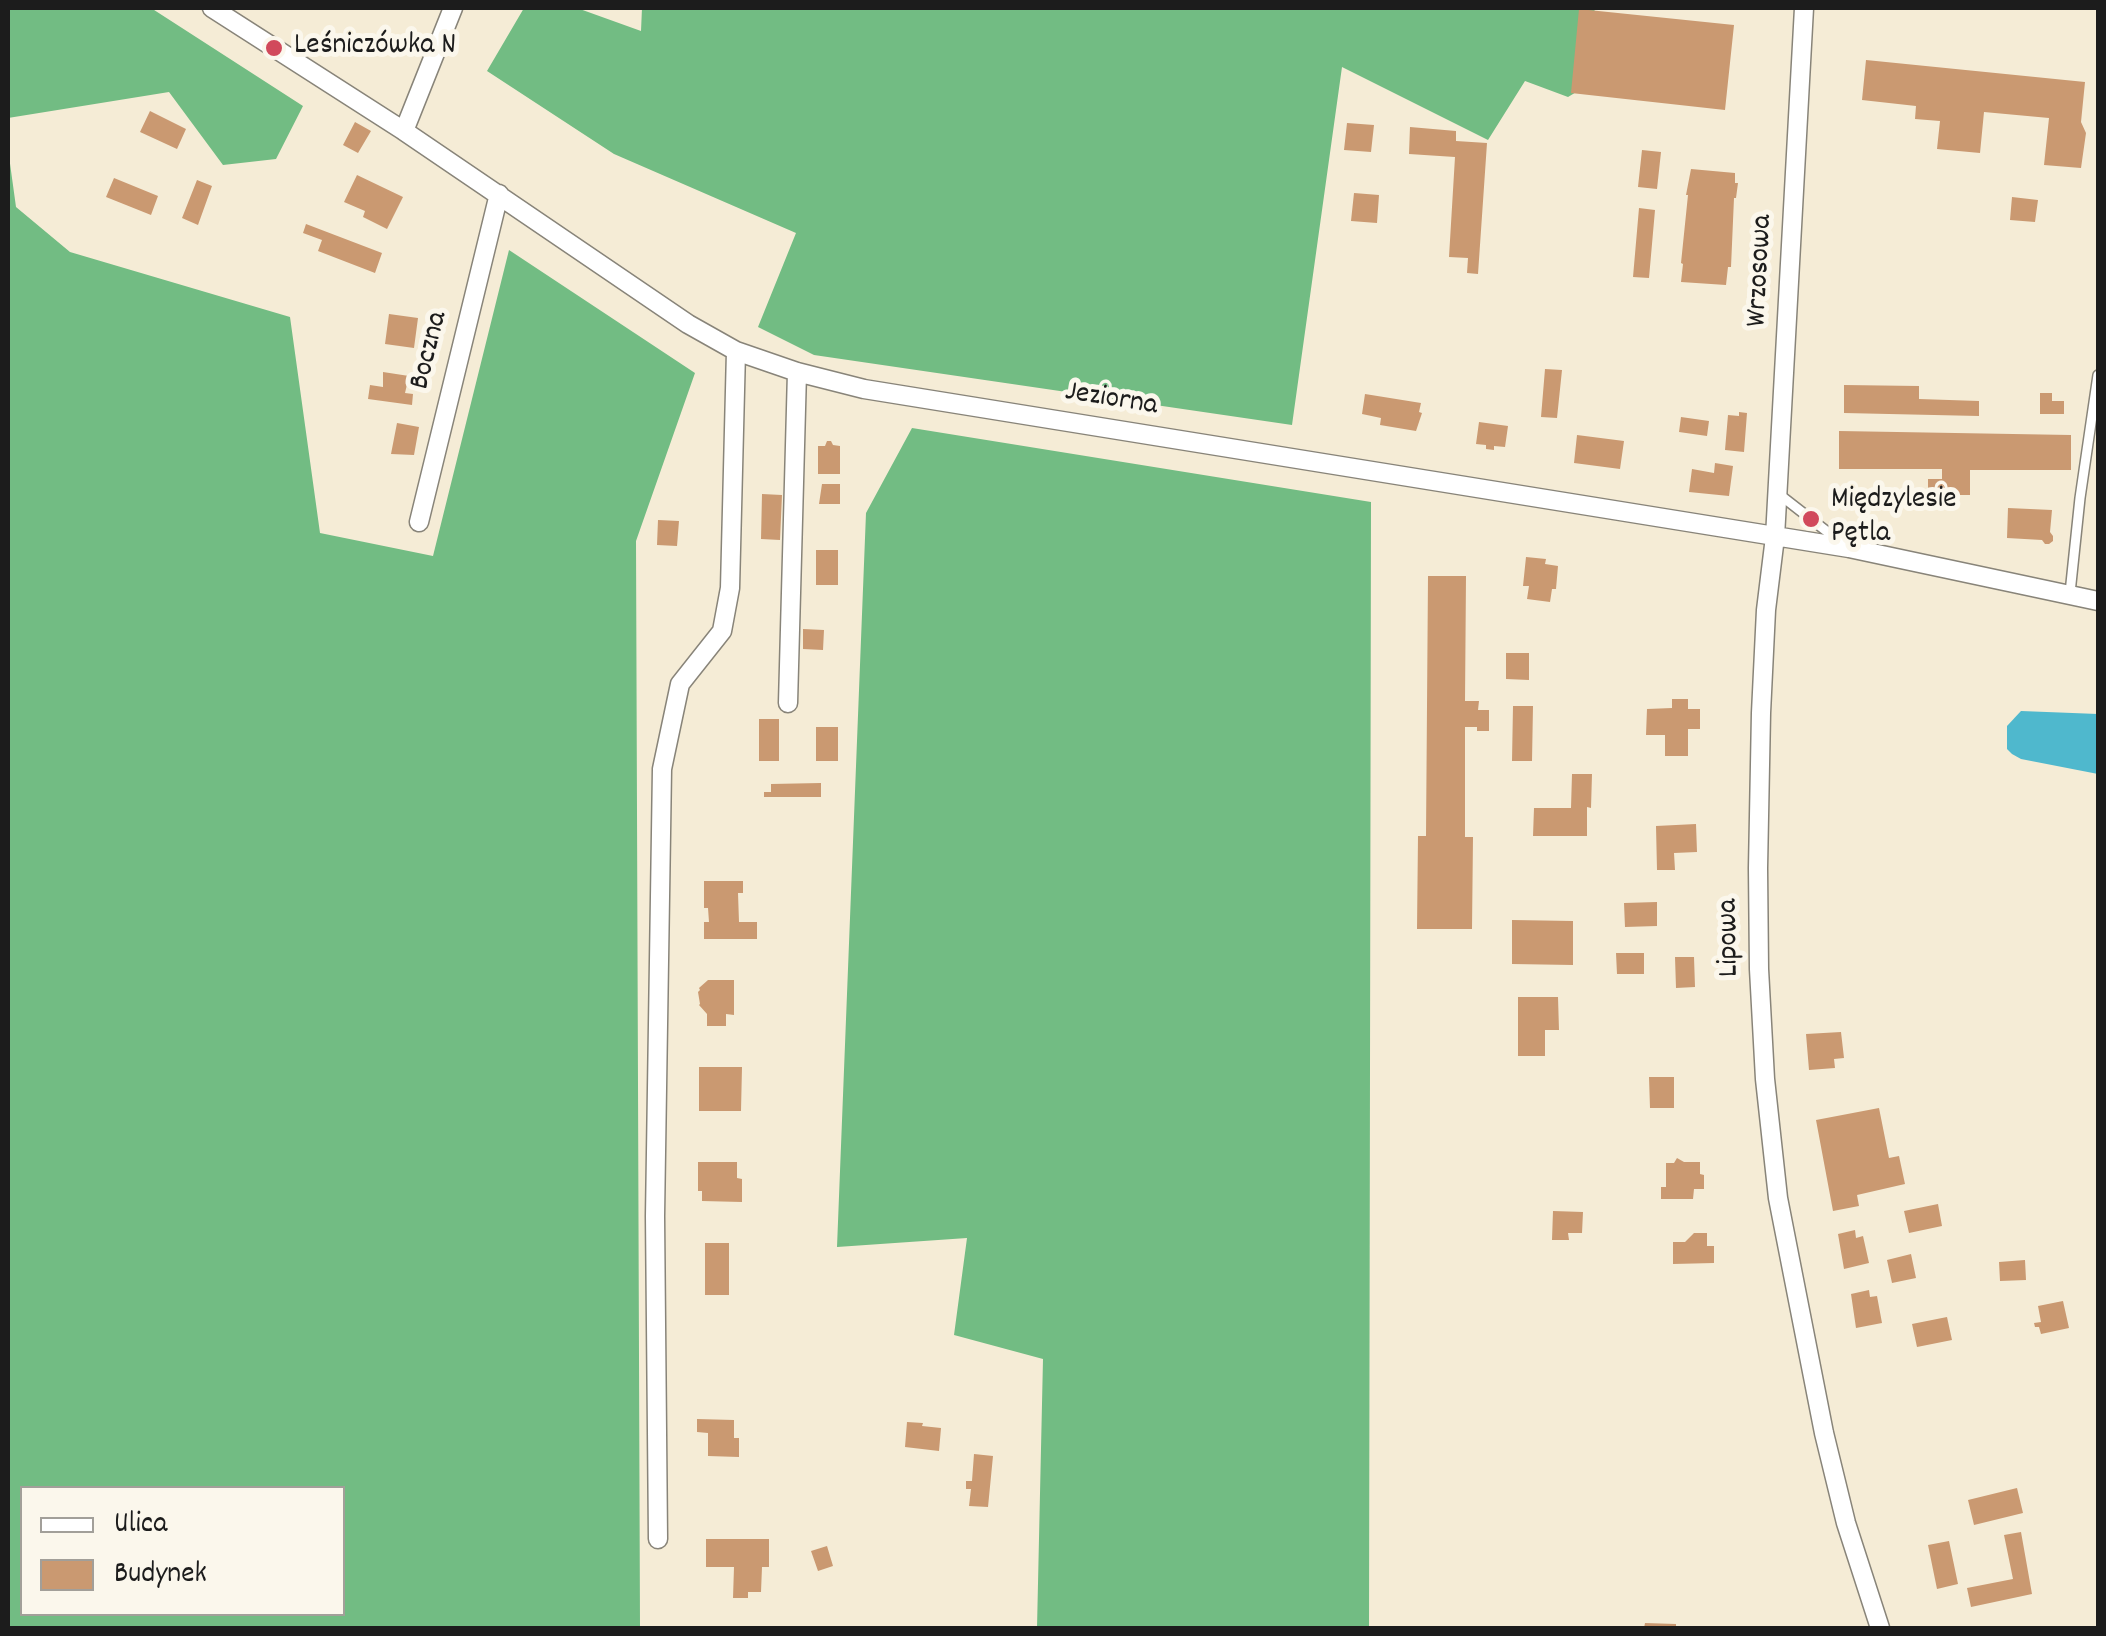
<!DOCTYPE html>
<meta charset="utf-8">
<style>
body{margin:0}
#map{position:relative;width:2106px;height:1636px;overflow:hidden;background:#f5ecd6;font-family:Dekko,sans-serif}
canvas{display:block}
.frame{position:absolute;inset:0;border:10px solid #1c1c1c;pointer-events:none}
.legend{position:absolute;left:20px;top:1486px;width:325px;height:130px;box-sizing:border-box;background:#fbf7ec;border:2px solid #a29f99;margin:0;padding:12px 18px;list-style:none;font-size:30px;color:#1c1c1c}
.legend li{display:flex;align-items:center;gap:20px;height:50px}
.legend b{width:50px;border:2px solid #a29f99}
</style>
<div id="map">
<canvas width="2106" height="1636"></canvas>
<div class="frame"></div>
<ul class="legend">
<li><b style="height:12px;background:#fff"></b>Ulica</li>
<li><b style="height:28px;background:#ca9971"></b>Budynek</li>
</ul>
</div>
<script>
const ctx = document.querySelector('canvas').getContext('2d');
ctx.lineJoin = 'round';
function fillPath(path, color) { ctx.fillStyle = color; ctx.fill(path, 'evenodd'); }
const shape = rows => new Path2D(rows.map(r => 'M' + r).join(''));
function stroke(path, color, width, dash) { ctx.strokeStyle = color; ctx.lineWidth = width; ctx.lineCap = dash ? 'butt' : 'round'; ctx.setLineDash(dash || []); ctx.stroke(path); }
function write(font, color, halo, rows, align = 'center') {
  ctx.font = font + ' Dekko,sans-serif'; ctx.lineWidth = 10; ctx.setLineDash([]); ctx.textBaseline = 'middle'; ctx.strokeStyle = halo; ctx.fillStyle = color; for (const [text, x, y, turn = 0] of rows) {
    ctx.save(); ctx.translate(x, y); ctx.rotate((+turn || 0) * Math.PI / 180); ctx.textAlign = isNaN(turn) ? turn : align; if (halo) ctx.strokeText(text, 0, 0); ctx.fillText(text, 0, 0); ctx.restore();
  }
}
const forest = shape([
 [8,8,151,8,303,106,276,159,223,165,169,92,8,118],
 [524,8,577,8,641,31,642,8,1594,8,1608,73,1568,97,1525,81,1488,140,1342,67,1292,425,814,355,758,327,796,233,614,154,487,71],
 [8,149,16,207,70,252,290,317,320,533,433,556,509,250,695,373,636,541,640,1628,8,1628],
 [342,1488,342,1614,22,1614,22,1488],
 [912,428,1371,502,1369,1628,1037,1628,1043,1359,954,1335,967,1238,837,1247,866,513]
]);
const water = shape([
 [2021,711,2098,714,2098,774,2021,759,2012,754,2007,749,2007,726]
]);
const building = shape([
 [1579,9,1734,25,1725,110,1571,93],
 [1866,60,2085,82,2081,122,2086,133,2081,168,2044,165,2049,118,1984,112,1980,153,1937,149,1940,121,1915,119,1916,106,1862,100],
 [150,111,186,129,177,149,140,132],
 [355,122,371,131,358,153,343,145],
 [1347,123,1374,125,1371,152,1344,150],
 [1410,127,1456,131,1456,141,1487,143,1478,274,1467,273,1468,258,1449,257,1455,157,1409,154],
 [1642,150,1661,152,1657,189,1638,187],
 [1691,169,1735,173,1735,183,1738,183,1736,198,1734,198,1731,267,1728,267,1726,285,1681,282,1683,264,1681,263,1688,195,1686,195],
 [357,175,403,197,387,229,363,217,365,211,344,202],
 [114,178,158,196,151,215,106,197],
 [197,180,212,186,198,225,182,218],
 [1354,193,1379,195,1377,223,1351,221],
 [2012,197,2038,200,2035,222,2010,220],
 [1639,208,1655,210,1649,278,1633,277],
 [306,224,382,253,375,273,318,251,322,240,303,233],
 [389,314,418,318,414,348,385,344],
 [1545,369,1562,370,1557,418,1541,417],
 [383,372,409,376,405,393,413,394,412,405,368,399,370,385,383,387],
 [1844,385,1919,386,1919,399,1979,401,1979,416,1844,413],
 [2040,393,2052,393,2052,401,2064,401,2064,414,2040,414],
 [1365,394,1421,403,1419,412,1422,413,1416,431,1380,425,1381,418,1362,414],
 [1739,412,1747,413,1744,452,1725,450,1728,415,1739,416],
 [1681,417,1709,421,1707,436,1679,432],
 [1479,422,1508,426,1505,447,1494,446,1494,450,1486,449,1486,445,1476,444],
 [397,423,419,427,414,455,391,454],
 [1839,431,2071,435,2071,470,1970,470,1970,495,1928,495,1928,479,1942,479,1942,469,1839,469],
 [1577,435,1624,441,1620,469,1574,463],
 [827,441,831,441,833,445,840,446,840,474,818,474,818,446,825,446],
 [1715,463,1733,466,1729,496,1689,492,1692,469,1714,473],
 [822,484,840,484,840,504,819,504],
 [762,494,782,495,780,540,761,539],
 [2008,508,2052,510,2050,532,2053,536,2053,541,2049,544,2045,544,2042,540,2007,538],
 [658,520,679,521,677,546,657,545],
 [816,550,838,550,838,585,816,585],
 [1526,557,1546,559,1545,564,1558,566,1556,589,1552,589,1550,602,1527,599,1529,586,1523,586],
 [1428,576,1466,576,1465,701,1479,701,1478,710,1489,710,1489,731,1477,731,1477,727,1465,727,1465,837,1473,837,1472,929,1417,929,1418,836,1426,836],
 [803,629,824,630,823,650,803,649],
 [1506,653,1529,653,1529,680,1506,679],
 [1672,699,1688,699,1688,709,1700,709,1700,729,1688,729,1688,756,1665,756,1665,735,1646,735,1647,709,1672,708],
 [1513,706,1533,706,1532,761,1512,761],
 [759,719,779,719,779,761,759,761],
 [816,727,838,727,838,761,816,761],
 [1572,774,1592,774,1591,808,1587,807,1587,836,1533,836,1534,808,1571,808],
 [821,783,821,797,764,797,764,792,771,792,771,784],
 [1696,824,1697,852,1674,853,1675,870,1657,870,1656,826],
 [704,881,743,881,743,893,738,893,739,922,757,922,757,939,704,939,704,922,709,922,708,908,704,908],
 [1657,902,1657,926,1625,927,1624,903],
 [1512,920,1573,921,1573,965,1512,964],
 [1616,953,1644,953,1644,974,1617,974],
 [1675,957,1694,957,1695,987,1676,988],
 [708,980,734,980,734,1015,726,1014,726,1026,707,1026,707,1014,699,1005,700,1004,698,992,700,990,699,988],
 [1518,997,1558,997,1559,1030,1545,1030,1545,1056,1518,1056],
 [1841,1032,1844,1058,1834,1059,1835,1068,1809,1070,1806,1034],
 [699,1067,742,1067,741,1111,699,1111],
 [1649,1077,1674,1077,1674,1108,1650,1108],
 [1879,1108,1889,1158,1899,1156,1905,1184,1857,1195,1859,1206,1833,1211,1816,1120],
 [1677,1158,1684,1162,1700,1162,1700,1174,1704,1175,1704,1189,1694,1189,1693,1199,1661,1199,1661,1187,1666,1187,1666,1163,1674,1163],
 [698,1162,737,1162,737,1178,742,1179,742,1202,702,1201,702,1191,698,1191],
 [1938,1204,1942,1226,1909,1233,1904,1211],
 [1553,1211,1583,1212,1582,1233,1568,1233,1569,1240,1552,1240],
 [1855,1230,1856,1238,1863,1236,1869,1263,1844,1269,1838,1234],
 [1694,1233,1707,1233,1707,1246,1714,1246,1714,1263,1673,1264,1673,1242,1685,1242],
 [705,1243,729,1243,729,1295,705,1295],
 [1911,1254,1916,1278,1892,1283,1887,1260],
 [2025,1260,2026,1280,2000,1281,1999,1262],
 [1869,1290,1870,1297,1877,1296,1882,1323,1856,1328,1851,1294],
 [2063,1301,2069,1328,2041,1334,2039,1327,2035,1327,2034,1323,2041,1322,2038,1306],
 [1947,1317,1952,1340,1917,1347,1912,1324],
 [697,1419,734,1420,734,1438,739,1438,739,1457,708,1456,708,1433,697,1432],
 [907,1422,923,1423,922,1426,941,1428,939,1451,905,1447],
 [974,1454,993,1456,988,1507,969,1506,971,1489,966,1489,966,1481,972,1481],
 [2017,1488,2023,1513,1974,1525,1968,1500],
 [2021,1532,2032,1594,1971,1607,1967,1588,2013,1579,2004,1535],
 [706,1539,769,1539,769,1567,762,1567,761,1592,748,1592,748,1598,733,1598,734,1567,706,1567],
 [1949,1541,1958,1584,1937,1589,1928,1545],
 [827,1546,833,1566,818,1571,811,1551],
 [1645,1623,1676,1624,1676,1628,1644,1628]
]);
const service = shape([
 [1780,495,1843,544],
 [2070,593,2080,498,2098,375]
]);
const minor = shape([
 [212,8,404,131,688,324,736,351,797,372,864,389,1849,548,2098,601],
 [1804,8,1775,537,1766,610,1761,713,1758,868,1759,969,1765,1079,1778,1198,1824,1433,1846,1523,1880,1628],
 [404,131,453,8],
 [419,522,499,194],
 [788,703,797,372],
 [658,1539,655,1216,662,769,680,684,722,631,730,588,736,351]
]);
const markers = [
 [274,48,10,"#d1495b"],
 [1811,519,10,"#d1495b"]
];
const poiNames = [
 ["Leśniczówka N",294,48],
 ["Międzylesie",1831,502],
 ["Pętla",1831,536]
];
const streetNames = [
 ["Wrzosowa",1762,271,-87],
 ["Boczna",431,351,-76],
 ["Jeziorna",1111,401,9],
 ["Lipowa",1731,938,-91]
];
fillPath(forest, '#72bc83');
fillPath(water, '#4fb8cd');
fillPath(building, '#ca9971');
stroke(service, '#888479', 12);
stroke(minor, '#888479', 21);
stroke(service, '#fff', 9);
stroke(minor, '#fff', 18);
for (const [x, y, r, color] of markers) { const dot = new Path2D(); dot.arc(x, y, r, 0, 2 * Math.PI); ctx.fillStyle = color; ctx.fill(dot); stroke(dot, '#fbf7ec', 4); }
write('30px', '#1c1c1c', '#fbf7ec', poiNames, 'left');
write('30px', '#1c1c1c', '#fbf7ec', streetNames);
</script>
